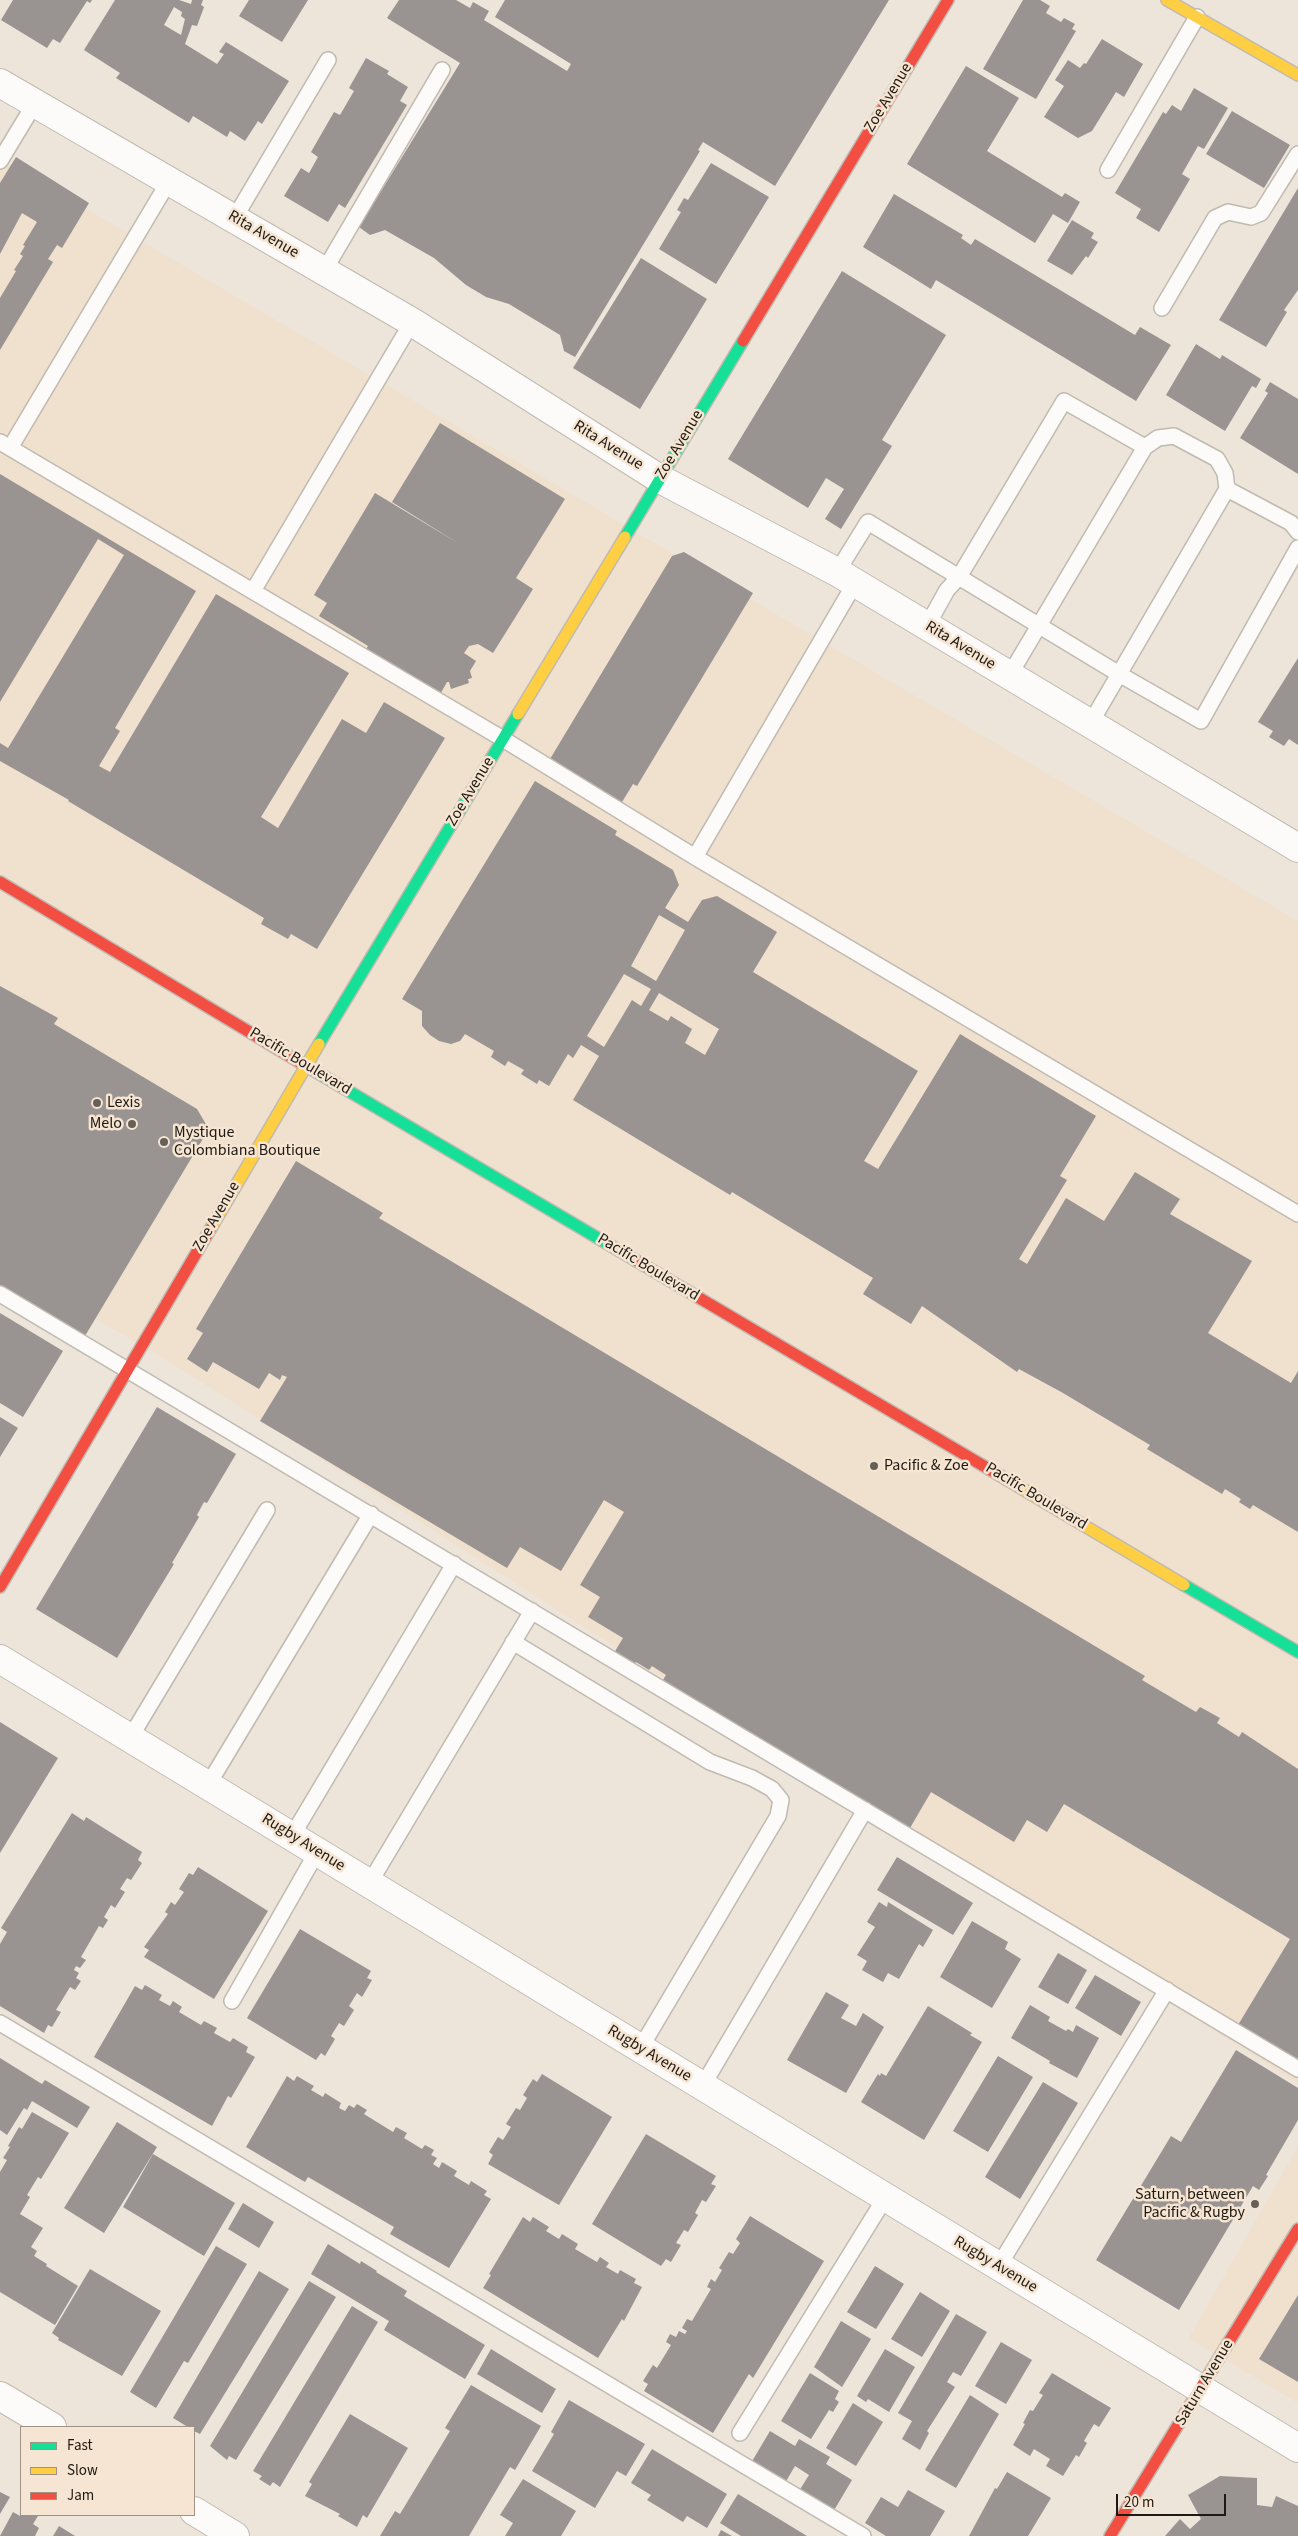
<!DOCTYPE html>
<style>
body{margin:0}
#map{position:relative;width:1298px;height:2536px;overflow:hidden;background:#ede4da;font-family:"Source Sans 3",sans-serif}
canvas{display:block}
.legend{position:absolute;left:20px;top:2426px;width:175px;height:90px;box-sizing:border-box;background:#f5e5d2;border:1px solid #9f9385;margin:0;padding:6px 9px;list-style:none;font-size:15px;color:#1e1912}
.legend li{display:flex;align-items:center;gap:10px;height:25px}
.legend b{width:25px;border:1px solid #9f9385}
.scale{position:absolute;left:1116px;top:2494px;width:110px;height:22px;box-sizing:border-box;border:2px solid #1e1912;border-top:0;padding-left:6px;font-size:15px;line-height:18px;white-space:nowrap;color:#1e1912;-webkit-text-stroke:4px #f5e5d2;paint-order:stroke}
</style>
<div id="map">
<canvas width="1298" height="2536"></canvas>
<ul class="legend">
<li><b style="height:6px;background:#16e098"></b>Fast</li>
<li><b style="height:6px;background:#ffcf43"></b>Slow</li>
<li><b style="height:6px;background:#f24e42"></b>Jam</li>
</ul>
<div class="scale">20 m</div>
</div>
<script>
const ctx = document.querySelector('canvas').getContext('2d');
ctx.lineJoin = 'round';
function fillPath(path, color) { ctx.fillStyle = color; ctx.fill(path, 'evenodd'); }
const shape = rows => new Path2D(rows.map(r => 'M' + r).join(''));
function stroke(path, color, width, dash) { ctx.strokeStyle = color; ctx.lineWidth = width; ctx.lineCap = dash ? 'butt' : 'round'; ctx.setLineDash(dash || []); ctx.stroke(path); }
function write(font, color, halo, rows, align = 'center') {
  ctx.font = font + ' "Source Sans 3",sans-serif'; ctx.lineWidth = 5; ctx.setLineDash([]); ctx.textBaseline = 'middle'; ctx.strokeStyle = halo; ctx.fillStyle = color; for (const [text, x, y, turn = 0] of rows) {
    ctx.save(); ctx.translate(x, y); ctx.rotate((+turn || 0) * Math.PI / 180); ctx.textAlign = isNaN(turn) ? turn : align; if (halo) ctx.strokeText(text, 0, 0); ctx.fillText(text, 0, 0); ctx.restore();
  }
}
const built = shape([
 [0,158,1298,921,1298,2084,173,1364,0,1263],
 [1298,2146,1298,2403,1189,2338]
]);
const building = shape([
 [13,0,92,0,90,3,87,1,60,43,53,39,47,48,1,20],
 [115,0,179,0,191,4,192,0,203,0,201,5,204,7,197,26,192,25,185,44,217,64,224,54,219,52,226,42,289,81,262,124,258,121,245,141,230,131,227,137,193,116,189,123,116,78,120,73,84,50],
 [174,7,182,12,181,16,185,19,181,35,164,25],
 [249,0,308,0,282,42,239,16],
 [399,0,456,0,470,8,473,2,489,11,484,20,567,71,571,64,495,17,505,0,889,0,775,186,703,142,698,150,700,151,575,357,564,351,560,335,509,304,486,297,466,285,434,258,385,230,370,235,359,227,460,63,387,18],
 [1023,0,1040,0,1050,6,1046,13,1061,22,1064,18,1075,24,1072,29,1076,31,1036,99,983,69],
 [1102,39,1143,64,1124,97,1116,92,1092,131,1078,138,1044,117,1064,86,1055,80,1068,60,1080,68,1084,63,1086,64],
 [366,58,389,71,387,74,408,87,400,101,407,105,345,208,339,204,328,222,284,196,301,168,309,173,318,157,311,152,334,112,340,115,354,91,349,88],
 [966,66,1019,98,987,151,1062,197,1065,193,1080,202,1068,223,1053,214,1035,243,907,164],
 [1194,88,1228,108,1204,149,1198,146,1182,174,1190,179,1159,232,1136,218,1141,209,1115,193,1163,112,1166,114,1172,105,1181,111],
 [1232,111,1290,145,1264,188,1206,154],
 [16,157,89,203,62,248,57,245,48,259,53,262,0,350,0,298,16,271,14,270,23,256,20,254,25,246,23,245,37,222,22,213,0,254,0,183],
 [711,163,769,197,716,284,659,249,681,212,677,210,684,198,688,200],
 [1298,188,1298,290,1284,310,1287,312,1266,347,1219,320],
 [894,194,963,235,961,238,971,245,975,239,1135,335,1140,327,1171,345,1136,401,936,280,931,289,863,247],
 [1072,220,1094,233,1091,238,1098,242,1088,258,1086,256,1072,275,1047,261],
 [641,258,707,299,640,409,573,368],
 [842,271,946,335,882,440,892,446,841,529,825,519,844,489,826,478,808,508,728,459],
 [1196,344,1220,359,1222,355,1261,379,1256,388,1252,386,1225,431,1166,395],
 [1270,382,1298,399,1298,474,1240,438,1268,393,1265,391],
 [440,423,565,499,516,578,533,589,493,653,478,644,469,646,464,653,476,661,470,671,472,678,468,679,469,683,451,689,449,682,447,682,438,698,363,654,368,646,319,616,327,603,314,595,375,493,461,545,392,502],
 [0,474,196,591,115,728,120,731,99,766,110,772,216,594,349,673,261,817,278,828,342,719,366,733,384,702,445,738,317,949,291,934,288,939,261,924,264,918,68,801,69,800,0,761,0,743,8,748,124,555,98,539,0,702],
 [684,552,753,593,637,786,633,784,619,807,547,764,672,556],
 [1298,658,1298,745,1289,739,1284,746,1269,737,1273,731,1258,722],
 [535,781,617,831,615,835,673,870,679,885,665,908,688,922,702,900,717,896,777,932,753,972,918,1071,864,1161,878,1169,960,1034,1096,1116,1060,1176,1067,1180,1019,1259,1027,1264,1066,1198,1104,1221,1135,1172,1180,1199,1170,1214,1252,1261,1208,1333,1291,1383,1298,1371,1298,1532,1253,1505,1250,1509,1239,1502,1241,1499,1225,1489,1222,1494,1147,1449,1150,1445,1063,1393,1019,1369,1017,1372,922,1306,911,1324,863,1294,873,1278,732,1192,730,1195,573,1100,599,1056,581,1045,573,1058,568,1054,549,1086,539,1080,537,1084,521,1074,524,1070,508,1061,505,1066,491,1057,494,1051,465,1034,460,1041,451,1044,439,1041,430,1035,422,1026,422,1011,402,999],
 [659,915,685,930,656,981,631,966],
 [624,974,651,989,641,1006,632,1000,604,1047,587,1036],
 [659,993,719,1029,705,1055,685,1043,692,1029,671,1016,668,1021,649,1010],
 [0,986,58,1018,54,1024,197,1109,207,1126,207,1132,85,1336,0,1285],
 [296,1161,383,1213,379,1218,1145,1676,1142,1680,1196,1712,1200,1707,1220,1718,1217,1723,1239,1737,1242,1732,1298,1769,1298,2060,1238,2025,1290,1939,1064,1804,1047,1832,1027,1820,1014,1842,931,1792,910,1828,663,1680,666,1675,652,1666,649,1670,636,1662,634,1666,614,1653,623,1638,588,1617,600,1597,580,1585,624,1512,604,1500,561,1571,520,1547,507,1568,260,1421,287,1377,282,1375,280,1380,269,1373,259,1389,213,1362,207,1372,187,1359,203,1333,196,1329],
 [0,1313,63,1351,23,1417,0,1403],
 [157,1407,236,1454,207,1503,204,1502,197,1515,199,1517,172,1563,174,1564,117,1658,36,1609],
 [0,1417,18,1428,0,1457],
 [0,1722,58,1758,0,1853],
 [72,1813,84,1821,86,1817,142,1852,138,1860,142,1863,131,1880,127,1878,120,1889,125,1892,115,1908,111,1905,104,1917,108,1920,103,1928,99,1926,81,1957,86,1960,80,1968,76,1966,74,1970,79,1973,76,1978,81,1981,75,1990,70,1987,56,2010,61,2012,52,2027,48,2025,44,2033,0,2006,0,1944,7,1932,1,1928],
 [897,1857,973,1903,953,1935,877,1890],
 [198,1867,268,1911,214,1999,144,1957,149,1950,144,1947,168,1914,165,1912,171,1902,175,1905,184,1892,179,1889,189,1873,193,1875],
 [879,1902,887,1907,888,1902,933,1930,923,1947,919,1944,899,1979,888,1973,883,1982,862,1970,867,1961,857,1955,875,1927,867,1922],
 [972,1921,1008,1942,1005,1949,1021,1959,992,2008,940,1977],
 [300,1929,371,1971,367,1978,372,1980,362,1997,357,1993,349,2006,354,2010,344,2026,339,2023,331,2036,335,2039,325,2056,321,2053,316,2060,247,2018],
 [1058,1953,1087,1970,1068,2004,1038,1987],
 [1095,1975,1141,2002,1121,2036,1075,2008],
 [145,1985,162,1995,159,2000,170,2006,173,2001,182,2007,179,2012,201,2025,204,2021,217,2028,214,2033,230,2042,233,2038,248,2047,246,2052,255,2057,231,2098,228,2096,212,2126,94,2057,135,1986,142,1990],
 [826,1992,849,2005,841,2018,856,2026,863,2013,884,2027,846,2093,787,2060],
 [1030,2005,1050,2017,1048,2021,1066,2031,1068,2029,1073,2032,1076,2025,1099,2038,1077,2078,1049,2063,1050,2061,1011,2038],
 [928,2006,972,2033,970,2035,982,2042,924,2140,861,2102,878,2074,880,2076,881,2073,886,2076],
 [1236,2050,1298,2088,1298,2120,1266,2175,1268,2176,1259,2190,1253,2186,1179,2310,1096,2260,1171,2136,1181,2142],
 [998,2056,1033,2077,988,2152,953,2131],
 [0,2058,42,2084,45,2080,90,2107,77,2128,32,2101,27,2110,24,2108,7,2135,0,2130],
 [542,2074,612,2117,559,2205,488,2164,493,2155,489,2152,498,2137,503,2140,511,2127,506,2124,516,2108,520,2110,527,2098,523,2095,533,2079,537,2082],
 [287,2076,294,2081,297,2076,314,2086,311,2090,323,2097,325,2093,341,2103,339,2108,345,2111,349,2105,354,2108,357,2104,367,2110,364,2114,393,2132,396,2127,407,2133,404,2138,422,2149,425,2145,434,2150,431,2155,437,2158,433,2164,439,2168,442,2162,457,2171,454,2176,469,2185,471,2181,487,2191,484,2195,491,2199,449,2268,390,2234,394,2227,308,2177,305,2182,246,2147],
 [1043,2082,1078,2103,1020,2199,985,2177],
 [32,2112,69,2133,41,2179,38,2177,27,2195,30,2197,20,2214,43,2228,31,2247,37,2251,34,2256,47,2264,46,2266,78,2286,55,2325,0,2292,0,2172,7,2160,3,2158,10,2147,8,2146,19,2127,22,2129],
 [117,2122,157,2147,104,2233,64,2208],
 [646,2134,716,2176,711,2184,716,2186,706,2202,702,2200,695,2213,698,2215,688,2232,684,2230,676,2243,681,2245,671,2262,666,2259,661,2266,592,2224],
 [153,2154,235,2203,204,2256,123,2207],
 [243,2203,274,2222,259,2248,228,2229],
 [750,2216,824,2261,753,2378,749,2374,713,2433,644,2391,648,2384,643,2381,653,2365,657,2368,671,2345,666,2342,670,2334,676,2337,679,2331,685,2334,687,2331,682,2328,687,2319,692,2321,711,2289,707,2287,711,2279,715,2282,722,2270,719,2268,729,2252,733,2254,740,2243,736,2239],
 [523,2217,530,2222,533,2217,549,2227,546,2231,559,2239,562,2234,578,2244,575,2249,597,2262,600,2257,609,2263,606,2267,618,2274,620,2270,636,2279,634,2283,642,2287,624,2321,622,2319,598,2358,483,2288,491,2275,489,2274],
 [328,2244,360,2264,361,2261,377,2271,376,2272,407,2291,404,2296,485,2345,465,2379,384,2330,389,2321,311,2274],
 [216,2246,247,2264,188,2363,184,2361,156,2408,130,2392],
 [875,2266,904,2284,876,2329,847,2312],
 [90,2269,161,2311,122,2376,58,2340,59,2338,52,2333],
 [259,2271,289,2289,200,2434,194,2431,194,2427,188,2427,173,2418],
 [309,2281,336,2297,236,2460,229,2456,227,2460,210,2446],
 [920,2292,950,2311,922,2357,891,2339],
 [1298,2295,1298,2382,1259,2359],
 [352,2306,378,2322,280,2487,273,2482,270,2486,259,2479,262,2476,253,2471],
 [956,2314,987,2332,961,2376,953,2372,947,2382,955,2387,927,2431,929,2433,920,2450,902,2439,912,2421,898,2413],
 [841,2321,871,2339,842,2387,814,2367],
 [1001,2342,1032,2360,1006,2404,975,2386],
 [491,2349,556,2389,542,2413,477,2374],
 [885,2349,915,2367,889,2412,868,2399,866,2402,857,2396],
 [810,2373,839,2391,835,2399,839,2402,833,2412,829,2410,811,2439,781,2421],
 [1052,2373,1111,2408,1099,2427,1094,2424,1084,2441,1087,2443,1079,2457,1076,2455,1063,2476,1046,2466,1050,2459,1034,2449,1030,2456,1013,2445,1025,2424,1023,2423,1030,2410,1033,2411,1043,2395,1039,2393],
 [471,2385,541,2426,515,2470,510,2467,469,2536,380,2536,395,2511,400,2514,450,2431,445,2428],
 [970,2395,999,2414,956,2488,925,2470],
 [569,2400,645,2444,626,2476,617,2471,595,2508,532,2471,554,2434,551,2432],
 [853,2403,883,2422,856,2466,826,2448],
 [350,2414,408,2448,367,2518,363,2515,357,2527,338,2516,340,2514,305,2496,312,2484,309,2482],
 [770,2431,795,2446,799,2439,830,2457,826,2464,852,2480,833,2512,799,2491,809,2475,795,2466,785,2483,751,2463],
 [652,2449,727,2494,707,2528,687,2516,683,2522,647,2500,651,2495,631,2483],
 [1007,2472,1051,2498,1028,2536,969,2536,995,2488,997,2489],
 [1220,2476,1257,2478,1257,2505,1272,2507,1276,2496,1298,2506,1298,2536,1165,2536,1180,2519,1190,2529,1201,2519,1188,2495],
 [523,2479,576,2511,561,2536,505,2536,513,2523,500,2515],
 [908,2490,945,2511,930,2536,886,2536,865,2523,881,2497,898,2507],
 [0,2492,10,2497,0,2514],
 [738,2494,807,2536,741,2536,720,2523],
 [13,2512,20,2516,38,2516,33,2524,39,2528,35,2536,0,2536],
 [59,2526,75,2536,53,2536],
 [721,2530,732,2536,718,2536]
]);
const lane = shape([
 [0,161,35,103],
 [1108,170,1197,17],
 [234,219,328,60],
 [324,271,442,70],
 [1162,308,1215,218,1228,212,1251,217,1261,213,1298,154],
 [0,442,503,739,695,857,1298,1214],
 [10,448,169,181],
 [1227,489,1291,523,1298,532],
 [837,572,868,522,1119,674,1201,721,1298,548],
 [253,591,412,322],
 [927,626,947,590,959,577,1064,401,1145,447],
 [1009,676,1145,447,1158,438,1174,436,1217,459,1225,473,1227,489,1090,724],
 [695,857,855,583],
 [0,1294,1298,2069],
 [513,1642,710,1762,752,1778,772,1789,781,1800,778,1816,640,2049],
 [130,1738,267,1510],
 [208,1785,371,1514],
 [292,1836,454,1564],
 [369,1884,532,1611],
 [232,2001,317,1852],
 [0,2023,863,2536],
 [702,2087,865,1810],
 [998,2267,1167,1990],
 [740,2433,885,2198]
]);
const street = shape([
 [0,83,412,322,660,479,837,572,1298,848],
 [0,1659,1298,2448],
 [0,2396,52,2427],
 [194,2511,235,2536]
]);
const fast = shape([
 [625,537,743,341],
 [319,1044,518,714],
 [301,1063,635,1260],
 [1184,1585,1298,1652]
]);
const slow = shape([
 [1167,0,1298,75],
 [518,714,625,537],
 [211,1228,319,1044],
 [999,1475,1184,1585]
]);
const jam = shape([
 [743,341,948,0],
 [0,882,301,1063],
 [635,1260,999,1475],
 [0,1587,211,1228],
 [1110,2536,1298,2229]
]);
const markers = [
 [97,1103,5,"#666058"],
 [132,1124,5,"#666058"],
 [164,1142,5,"#666058"],
 [874,1466,5,"#666058"],
 [1255,2204,5,"#666058"]
];
const streetNames = [
 ["Zoe Avenue",889,98,-59],
 ["Rita Avenue",263,235,30],
 ["Zoe Avenue",680,445,-59],
 ["Rita Avenue",608,446,32],
 ["Rita Avenue",960,646,31],
 ["Zoe Avenue",471,792,-59],
 ["Pacific Boulevard",300,1062,31],
 ["Zoe Avenue",217,1217,-60],
 ["Pacific Boulevard",648,1268,31],
 ["Pacific Boulevard",1036,1497,31],
 ["Rugby Avenue",303,1843,32],
 ["Rugby Avenue",649,2054,31],
 ["Rugby Avenue",995,2265,31],
 ["Saturn Avenue",1205,2383,-59]
];
const poiNames = [
 ["Lexis",107,1103],
 ["Melo",122,1124,"right"],
 ["Mystique",174,1133],
 ["Colombiana Boutique",174,1151],
 ["Pacific & Zoe",884,1466],
 ["Saturn, between",1245,2195,"right"],
 ["Pacific & Rugby",1245,2213,"right"]
];
fillPath(built, '#f0e0ce');
fillPath(building, '#999391');
stroke(lane, '#c0bab1', 18);
stroke(street, '#c0bab1', 30);
stroke(fast, '#c0bab1', 14);
stroke(slow, '#c0bab1', 14);
stroke(jam, '#c0bab1', 14);
stroke(lane, '#fcfbf9', 15);
stroke(street, '#fcfbf9', 28);
stroke(fast, '#16e098', 11);
stroke(slow, '#ffcf43', 11);
stroke(jam, '#f24e42', 11);
for (const [x, y, r, color] of markers) { const dot = new Path2D(); dot.arc(x, y, r, 0, 2 * Math.PI); ctx.fillStyle = color; ctx.fill(dot); stroke(dot, '#f5e5d2', 2); }
write('16px', '#1e1912', '#f5e5d2', streetNames);
write('16px', '#1e1912', '#f5e5d2', poiNames, 'left');
</script>
